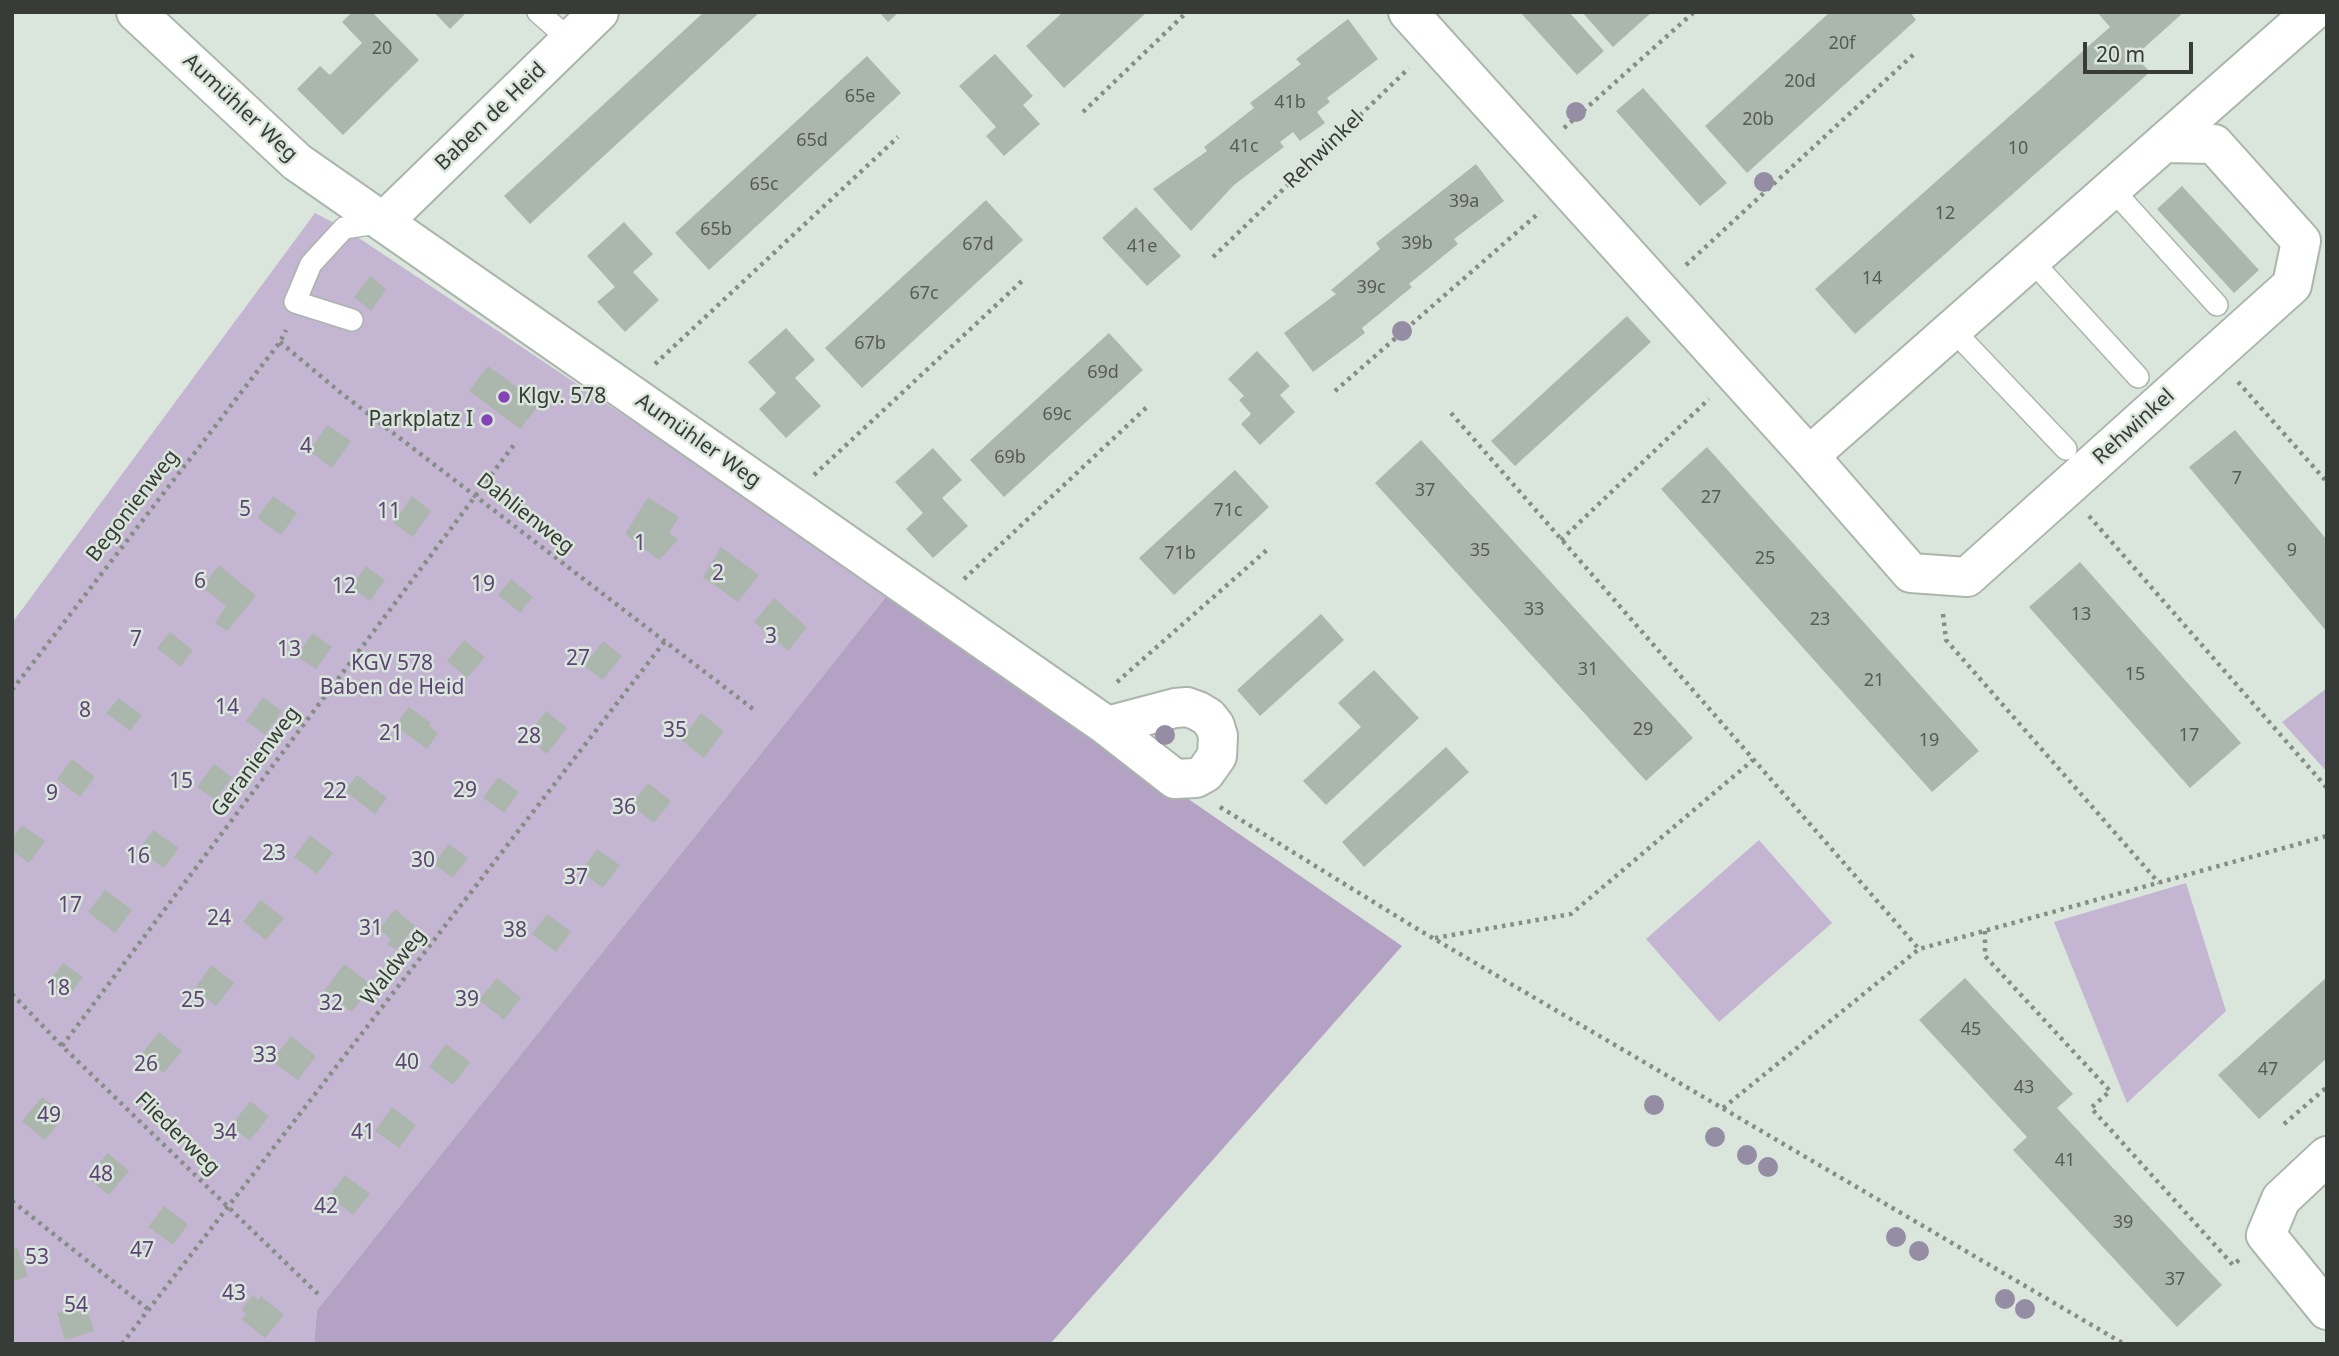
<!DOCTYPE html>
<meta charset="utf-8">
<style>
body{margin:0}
#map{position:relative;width:2339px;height:1356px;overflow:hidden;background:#dae6dc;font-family:"Noto Sans",sans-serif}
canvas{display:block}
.frame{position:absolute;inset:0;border:14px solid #383c38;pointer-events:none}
.scale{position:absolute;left:2083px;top:42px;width:110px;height:32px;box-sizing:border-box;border:4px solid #383c38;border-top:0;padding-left:9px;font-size:21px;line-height:24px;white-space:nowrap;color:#383c38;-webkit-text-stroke:5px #dae6dc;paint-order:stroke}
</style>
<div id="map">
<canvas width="2339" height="1356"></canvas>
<div class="frame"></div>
<div class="scale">20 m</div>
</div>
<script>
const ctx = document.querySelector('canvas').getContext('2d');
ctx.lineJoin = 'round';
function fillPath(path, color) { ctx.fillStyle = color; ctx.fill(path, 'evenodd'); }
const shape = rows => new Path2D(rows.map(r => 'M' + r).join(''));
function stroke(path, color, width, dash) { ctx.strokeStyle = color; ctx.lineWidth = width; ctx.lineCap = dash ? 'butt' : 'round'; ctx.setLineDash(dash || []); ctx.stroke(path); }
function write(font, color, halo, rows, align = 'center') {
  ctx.font = font + ' "Noto Sans",sans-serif'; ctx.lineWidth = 5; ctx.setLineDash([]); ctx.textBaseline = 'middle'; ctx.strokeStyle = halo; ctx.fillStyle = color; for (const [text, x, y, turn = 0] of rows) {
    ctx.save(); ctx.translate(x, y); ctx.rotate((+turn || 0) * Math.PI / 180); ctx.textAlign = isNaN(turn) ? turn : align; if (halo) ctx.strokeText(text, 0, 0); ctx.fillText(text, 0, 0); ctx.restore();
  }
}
const green = shape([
 [315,213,344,228,889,593,317,1310,314,1344,12,1344,12,623],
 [2327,688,2327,772,2282,722],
 [1759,840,1832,923,1719,1022,1646,939],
 [2186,883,2226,1011,2127,1103,2054,922]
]);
const forest = shape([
 [889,593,1402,946,1050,1344,314,1344,317,1310]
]);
const building = shape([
 [352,12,372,12,419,60,343,135,297,89,320,66,330,75,362,43,342,22],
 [434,12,467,12,450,29],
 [704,12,760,12,530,224,504,196],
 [879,12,899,12,888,22],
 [1063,12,1147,12,1064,88,1026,46],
 [1520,12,1569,12,1604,51,1577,75],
 [1582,12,1652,12,1613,47],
 [1830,12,1910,12,1916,20,1747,173,1705,126],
 [2097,12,2184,12,2135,56,2150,72,1855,334,1815,289,2110,27],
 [1348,19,1378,59,1327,98,1330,102,1317,112,1325,123,1300,141,1293,132,1280,142,1284,147,1234,185,1191,231,1153,189,1207,151,1204,147,1254,108,1250,103,1301,64,1296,59],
 [995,54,1033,96,1023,105,1040,124,1004,156,986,136,996,127,959,86],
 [867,56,901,93,709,270,675,233],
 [1643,88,1727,183,1700,206,1616,111],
 [1476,164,1504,201,1454,239,1458,244,1409,284,1412,287,1362,328,1365,333,1313,372,1284,333,1336,294,1331,290,1380,249,1376,243],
 [2182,186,2259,270,2234,293,2157,209],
 [986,200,1023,240,862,388,825,348],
 [1136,207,1181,256,1147,286,1102,238],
 [624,222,653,254,633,272,659,300,625,332,597,302,615,287,587,256],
 [370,276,386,289,371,311,354,297],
 [1627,316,1651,342,1515,466,1491,441],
 [786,328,815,360,795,378,821,406,786,438,759,409,776,393,748,362],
 [1109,333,1143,370,1004,497,970,460],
 [1257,351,1290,386,1280,395,1295,412,1260,445,1241,424,1251,414,1239,400,1244,396,1228,379],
 [488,366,540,404,520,429,469,391],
 [327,425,351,441,332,468,309,451],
 [2235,430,2327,540,2327,632,2189,467],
 [1421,440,1693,738,1646,781,1375,483],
 [1707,447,1979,751,1932,792,1661,489],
 [933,448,962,480,942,498,968,526,933,558,906,529,923,513,895,482],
 [1235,470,1269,507,1174,595,1139,558],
 [273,496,297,513,281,535,257,518],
 [412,496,431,511,413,537,393,523],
 [648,497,679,517,669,533,678,540,659,560,625,534],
 [721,547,759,575,738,602,703,577],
 [2080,562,2241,743,2190,788,2029,607],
 [219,565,256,596,227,631,215,623,226,606,202,587],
 [366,566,385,580,370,601,351,587],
 [511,579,533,597,520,613,498,595],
 [774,598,807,627,788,651,754,622],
 [1321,614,1344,640,1260,716,1237,690],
 [170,632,193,650,180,667,157,648],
 [313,633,332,647,316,669,296,656],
 [464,640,485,657,467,678,447,661],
 [603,641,622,656,603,680,584,666],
 [1374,670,1419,718,1326,805,1303,781,1361,727,1338,703],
 [263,697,282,711,265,735,246,721],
 [119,698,142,715,130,731,106,713],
 [409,707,431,723,429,726,438,733,427,749,395,726],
 [546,711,567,728,547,754,539,748,543,743,529,733],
 [701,713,724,731,704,758,681,740],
 [1446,747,1469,772,1364,867,1342,842],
 [72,759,95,777,80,797,57,779],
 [214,764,232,777,215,800,197,787],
 [357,775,387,798,375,814,345,791],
 [498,777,519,792,504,813,483,798],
 [648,783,671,801,654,823,631,805],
 [22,825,45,841,29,863,12,851,12,839],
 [153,830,179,848,164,868,139,850],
 [310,835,333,853,317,874,294,857],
 [448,844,468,858,453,878,434,864],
 [597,849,620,865,603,888,581,872],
 [105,890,132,910,115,933,88,912],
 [261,900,284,918,266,940,243,922],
 [395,909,415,926,396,950,387,944,391,939,379,929],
 [547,914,571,932,556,952,532,934],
 [63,963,83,977,66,1000,47,985],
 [344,964,372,985,352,1012,324,991],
 [212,965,234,983,216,1006,194,989],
 [2327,977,2327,1058,2259,1119,2218,1075],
 [497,978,521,998,504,1020,479,1000],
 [1965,978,2073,1094,2057,1108,2222,1285,2177,1327,2013,1150,2027,1137,1919,1020],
 [159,1032,182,1051,164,1073,141,1055],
 [291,1036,316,1056,298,1080,272,1061],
 [446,1044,470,1062,453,1085,429,1067],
 [42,1097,65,1115,45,1140,22,1121],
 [250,1101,269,1116,250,1141,231,1126],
 [392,1107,416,1125,399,1148,375,1131],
 [108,1153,129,1171,109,1195,87,1177],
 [345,1175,370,1194,353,1215,329,1196],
 [164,1206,188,1224,173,1245,148,1227],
 [17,1248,28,1276,12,1282,12,1250],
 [253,1295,258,1300,261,1296,284,1315,265,1338,241,1319,246,1314,241,1310],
 [85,1304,94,1331,65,1340,57,1313]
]);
const path = shape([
 [1083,112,1187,12],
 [1564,128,1694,12],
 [1213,257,1409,68],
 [1686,265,1914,54],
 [280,342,341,393,753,709],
 [655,364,898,137],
 [2238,382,2327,482],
 [1335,391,1540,212],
 [1451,413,1919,949,2327,836],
 [814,475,1023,280],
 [2089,516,2327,788],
 [1561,540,1709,399],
 [964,579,1148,406],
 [1943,614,1946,640,2159,883],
 [1117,682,1268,549],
 [12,690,280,342,286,330],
 [1220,807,1414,927,2124,1344],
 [1985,931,1985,956,2110,1091,2091,1108,2233,1265,2240,1259],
 [1435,938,1571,914,1753,760],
 [12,994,62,1046,320,1296],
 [62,1046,516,442],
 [1723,1108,1919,949],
 [2284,1124,2327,1087],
 [12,1201,149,1310],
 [122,1344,665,641]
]);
const service = shape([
 [538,12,570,40],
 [2113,190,2217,305],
 [2032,261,2138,377],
 [352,320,295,302,311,264,344,228,383,222],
 [1953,330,2066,449]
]);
const minor = shape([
 [136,12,297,162,1107,726,1175,779,1196,778,1205,773,1217,756,1218,736,1215,726,1208,717,1198,711,1187,707,1175,708,1107,726],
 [1408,12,1809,456,2312,12],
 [383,222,599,12],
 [1809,456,1911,573,1967,577,2292,285,2301,241,2214,144,2165,143],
 [2327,1156,2281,1199,2266,1235,2327,1310]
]);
const trees = [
 [1576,112],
 [1764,182],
 [1402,331],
 [1165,735],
 [1654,1105],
 [1715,1137],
 [1747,1155],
 [1768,1167],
 [1896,1237],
 [1919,1251],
 [2005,1299],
 [2025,1309]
];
const markers = [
 [504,397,7,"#8443b7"],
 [487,420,7,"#8443b7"]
];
const numberNames = [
 ["20f",1842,44],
 ["20",382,49],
 ["20d",1800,82],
 ["65e",860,97],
 ["41b",1290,103],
 ["20b",1758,120],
 ["65d",812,141],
 ["41c",1244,147],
 ["10",2018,149],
 ["65c",764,185],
 ["39a",1464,202],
 ["12",1945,214],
 ["65b",716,230],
 ["39b",1417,244],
 ["67d",978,245],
 ["41e",1142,247],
 ["14",1872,279],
 ["39c",1371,288],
 ["67c",924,294],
 ["67b",870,344],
 ["69d",1103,373],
 ["69c",1057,415],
 ["69b",1010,458],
 ["7",2237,479],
 ["37",1425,491],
 ["27",1711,498],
 ["71c",1228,511],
 ["35",1480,551],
 ["9",2292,551],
 ["71b",1180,554],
 ["25",1765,559],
 ["33",1534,610],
 ["13",2081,615],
 ["23",1820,620],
 ["31",1588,670],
 ["15",2135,675],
 ["21",1874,681],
 ["29",1643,730],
 ["17",2189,736],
 ["19",1929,741],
 ["45",1971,1030],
 ["47",2268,1070],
 ["43",2024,1088],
 ["41",2065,1161],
 ["39",2123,1223],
 ["37",2175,1280]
];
const streetNames = [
 ["Aumühler Weg",240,108,43],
 ["Baben de Heid",491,117,-44],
 ["Rehwinkel",1324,150,-44],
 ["Rehwinkel",2134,427,-42],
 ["Aumühler Weg",698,441,35],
 ["Begonienweg",133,506,-52],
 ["Dahlienweg",525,514,38],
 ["Geranienweg",256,762,-53],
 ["Waldweg",394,967,-52],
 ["Fliederweg",177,1134,44]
];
const poiNames = [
 ["Klgv. 578",518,397],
 ["Parkplatz I",473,420,"right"]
];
const parkNames = [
 ["4",306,447],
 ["5",245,510],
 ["11",389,512],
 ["1",640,544],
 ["2",718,574],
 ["6",200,582],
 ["19",483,585],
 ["12",344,587],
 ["3",771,637],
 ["7",136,640],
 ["13",289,650],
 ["27",578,659],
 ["KGV 578",392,664],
 ["Baben de Heid",392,688],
 ["14",227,708],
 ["8",85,711],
 ["35",675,731],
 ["21",391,734],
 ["28",529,737],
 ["15",181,782],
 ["29",465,791],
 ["22",335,792],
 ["9",52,794],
 ["36",624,808],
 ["23",274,854],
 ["16",138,857],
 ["30",423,861],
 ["37",576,878],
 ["17",70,906],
 ["24",219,919],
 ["31",371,929],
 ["38",515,931],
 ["18",58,989],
 ["39",467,1000],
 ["25",193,1001],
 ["32",331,1004],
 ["33",265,1056],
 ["40",407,1063],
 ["26",146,1065],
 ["49",49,1116],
 ["34",225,1133],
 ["41",363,1133],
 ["48",101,1175],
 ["42",326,1207],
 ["47",142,1251],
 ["53",37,1258],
 ["43",234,1294],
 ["54",76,1306]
];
fillPath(green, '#c4b6d3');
fillPath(forest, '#b3a2c4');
fillPath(building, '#abb7ad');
stroke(service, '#aab5ac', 24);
stroke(minor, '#aab5ac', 42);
stroke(path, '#858d86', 4.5, [3.5, 5]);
stroke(service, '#fff', 21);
stroke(minor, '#fff', 38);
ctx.fillStyle = '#958da3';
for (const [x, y] of trees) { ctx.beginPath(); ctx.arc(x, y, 10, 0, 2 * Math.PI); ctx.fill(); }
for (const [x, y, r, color] of markers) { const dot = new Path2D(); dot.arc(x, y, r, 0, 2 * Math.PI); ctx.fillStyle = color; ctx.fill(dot); stroke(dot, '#dae6dc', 2.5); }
write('18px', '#555b55', null, numberNames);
write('21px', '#383c38', '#dae6dc', streetNames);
write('21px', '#383c38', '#dae6dc', poiNames, 'left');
write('21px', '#5d4474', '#dae6dc', parkNames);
</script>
